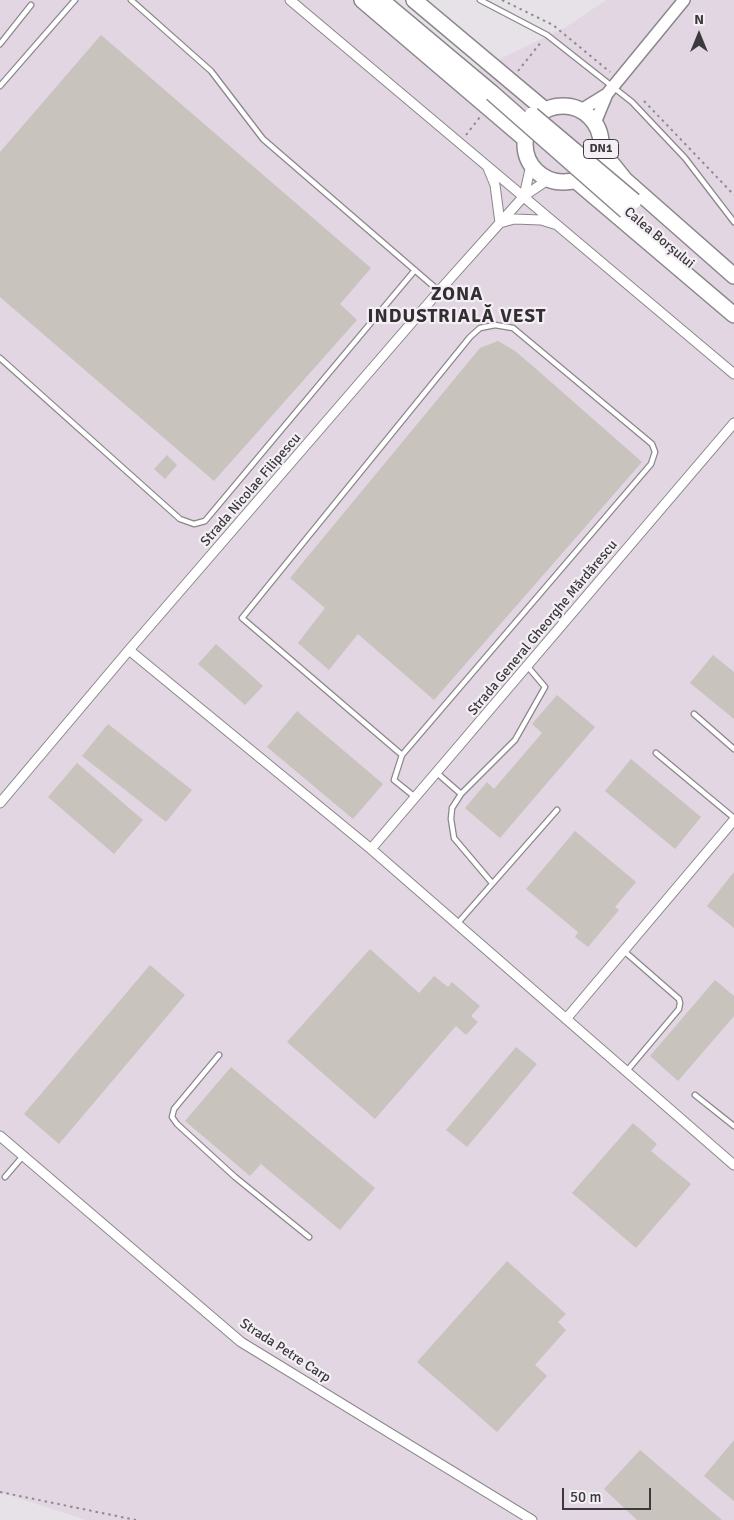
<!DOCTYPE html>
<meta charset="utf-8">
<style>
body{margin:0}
#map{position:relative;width:734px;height:1520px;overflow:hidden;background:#e7e2e8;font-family:Signika,sans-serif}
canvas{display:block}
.north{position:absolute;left:674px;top:10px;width:50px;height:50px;-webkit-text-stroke:4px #f4eff5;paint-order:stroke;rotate:0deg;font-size:14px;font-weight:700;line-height:20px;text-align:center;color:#3b393c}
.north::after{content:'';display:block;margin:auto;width:18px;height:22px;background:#3b393c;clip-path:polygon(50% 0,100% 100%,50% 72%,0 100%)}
.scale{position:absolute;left:562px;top:1488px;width:89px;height:22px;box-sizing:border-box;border:2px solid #3b393c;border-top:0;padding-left:6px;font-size:15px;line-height:18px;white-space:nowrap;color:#3b393c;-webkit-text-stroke:4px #f4eff5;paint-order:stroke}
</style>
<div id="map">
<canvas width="734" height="1520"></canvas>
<div class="north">N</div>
<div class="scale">50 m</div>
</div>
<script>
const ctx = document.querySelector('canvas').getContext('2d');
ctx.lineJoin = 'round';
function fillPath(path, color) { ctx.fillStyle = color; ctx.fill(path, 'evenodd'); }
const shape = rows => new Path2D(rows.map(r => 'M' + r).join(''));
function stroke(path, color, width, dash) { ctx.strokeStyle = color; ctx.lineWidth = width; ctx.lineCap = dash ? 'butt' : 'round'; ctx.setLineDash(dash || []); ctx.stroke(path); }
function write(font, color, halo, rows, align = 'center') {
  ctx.font = font + ' Signika,sans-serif'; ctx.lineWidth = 4.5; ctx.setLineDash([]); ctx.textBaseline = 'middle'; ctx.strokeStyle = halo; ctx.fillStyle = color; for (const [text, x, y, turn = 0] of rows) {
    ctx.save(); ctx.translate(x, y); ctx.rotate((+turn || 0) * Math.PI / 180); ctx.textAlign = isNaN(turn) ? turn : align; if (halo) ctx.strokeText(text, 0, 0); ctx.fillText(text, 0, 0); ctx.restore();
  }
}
const built = shape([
 [0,0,362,0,457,80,566,27,606,0,734,0,734,1520,86,1520,0,1492]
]);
const building = shape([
 [101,35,371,268,340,304,357,320,214,481,0,297,0,152],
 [498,341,515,351,535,368,642,462,434,700,358,634,329,670,298,643,325,608,290,578,480,348],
 [167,455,177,465,165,479,154,469],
 [216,644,263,686,245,705,198,664],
 [713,655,734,672,734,719,690,683],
 [557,695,595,727,500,838,465,808,487,782,494,789,542,733,532,724],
 [297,711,383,784,353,819,267,747],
 [108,724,192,790,166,822,82,756],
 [631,759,701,817,675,849,605,791],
 [77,763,143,820,114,854,48,797],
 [575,831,636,882,615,907,619,910,588,947,575,937,578,932,526,889],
 [734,872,734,928,707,906],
 [370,949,419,993,434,976,448,987,452,982,480,1006,471,1016,478,1022,466,1035,456,1026,375,1119,287,1042],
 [150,965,185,995,59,1144,24,1114],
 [715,980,734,996,734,1016,678,1081,650,1056],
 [516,1047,537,1064,467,1147,446,1130],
 [231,1067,375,1188,340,1230,261,1164,250,1176,185,1121],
 [633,1123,657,1144,651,1151,691,1184,636,1248,572,1193],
 [507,1261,566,1314,558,1322,566,1330,535,1365,547,1376,497,1432,417,1362],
 [734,1440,734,1501,704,1476],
 [640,1450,722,1520,637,1520,604,1489]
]);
const path = shape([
 [502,0,553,25,610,72],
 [518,71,542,41],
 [644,101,734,195],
 [466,135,480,117],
 [0,1492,136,1520]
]);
const service = shape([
 [131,0,211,71,263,139,439,291],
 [480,0,547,35,632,102,685,158,734,222],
 [0,44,31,5],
 [0,86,75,0],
 [0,358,180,519,194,524,205,521,415,270],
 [694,714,734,749],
 [656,753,734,818],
 [402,755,242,618,470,337,480,328,495,325,513,328,652,444,655,452,651,464,402,755,394,780,415,797],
 [437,773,461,794],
 [492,883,454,838,451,819,452,808,461,794,515,740,545,687,528,667],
 [457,924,557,810],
 [624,951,679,999,680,1003,679,1009,626,1072],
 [219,1055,174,1109,172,1117,177,1124,235,1177,309,1237],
 [695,1095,734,1126],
 [5,1177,23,1156]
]);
const minor = shape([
 [290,0,734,374],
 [488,168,495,185,500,223,514,219,541,220,554,224],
 [524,196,531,165],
 [129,650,371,849,734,1165],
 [0,803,129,650,439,291,524,196,549,179],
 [371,849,734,423],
 [566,1019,734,820],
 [0,1136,241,1342,532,1520]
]);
const tertiary = shape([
 [581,110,607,94,684,0],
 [595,123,607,94]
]);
const primary = shape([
 [362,0,525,139],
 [381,0,492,93],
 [414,0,545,110],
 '525 144a38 38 0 1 1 76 0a38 38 0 1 1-76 0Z',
 [601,150,625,180,734,276],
 [575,180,734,315]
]);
const primaryBridge = shape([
 [492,93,626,211],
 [532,115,634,201]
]);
const shields = [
 [601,149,35]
];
const shieldNames = [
 ["DN1",601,149]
];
const streetNames = [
 ["Calea Borșului",659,238,40],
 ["Strada Nicolae Filipescu",251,490,-49],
 ["Strada General Gheorghe Mărdărescu",543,628,-50],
 ["Strada Petre Carp",285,1351,33]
];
const districtNames = [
 ["ZONA",457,295],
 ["INDUSTRIALĂ VEST",457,317]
];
fillPath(built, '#e1d6e2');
fillPath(building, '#c9c3be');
stroke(service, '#8b878c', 7);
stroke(minor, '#8b878c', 11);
stroke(tertiary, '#8b878c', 14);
stroke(primary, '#8b878c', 18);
stroke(path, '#8e8b8f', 2, [2.5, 4]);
stroke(service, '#fff', 4.5);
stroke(minor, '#fff', 9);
stroke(tertiary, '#fff', 11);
stroke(primary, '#fff', 15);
stroke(primaryBridge, '#8b878c', 18, []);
stroke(primaryBridge, '#fff', 15);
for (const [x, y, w] of shields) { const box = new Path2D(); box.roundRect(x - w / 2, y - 9.5, w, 19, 4); ctx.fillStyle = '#f4eff5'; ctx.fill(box); stroke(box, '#3b393c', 1); }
write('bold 12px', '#3b393c', null, shieldNames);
write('14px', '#3b393c', '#f4eff5', streetNames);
ctx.letterSpacing = '1px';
write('bold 19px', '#322e32', '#f4eff5', districtNames);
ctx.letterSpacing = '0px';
</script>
